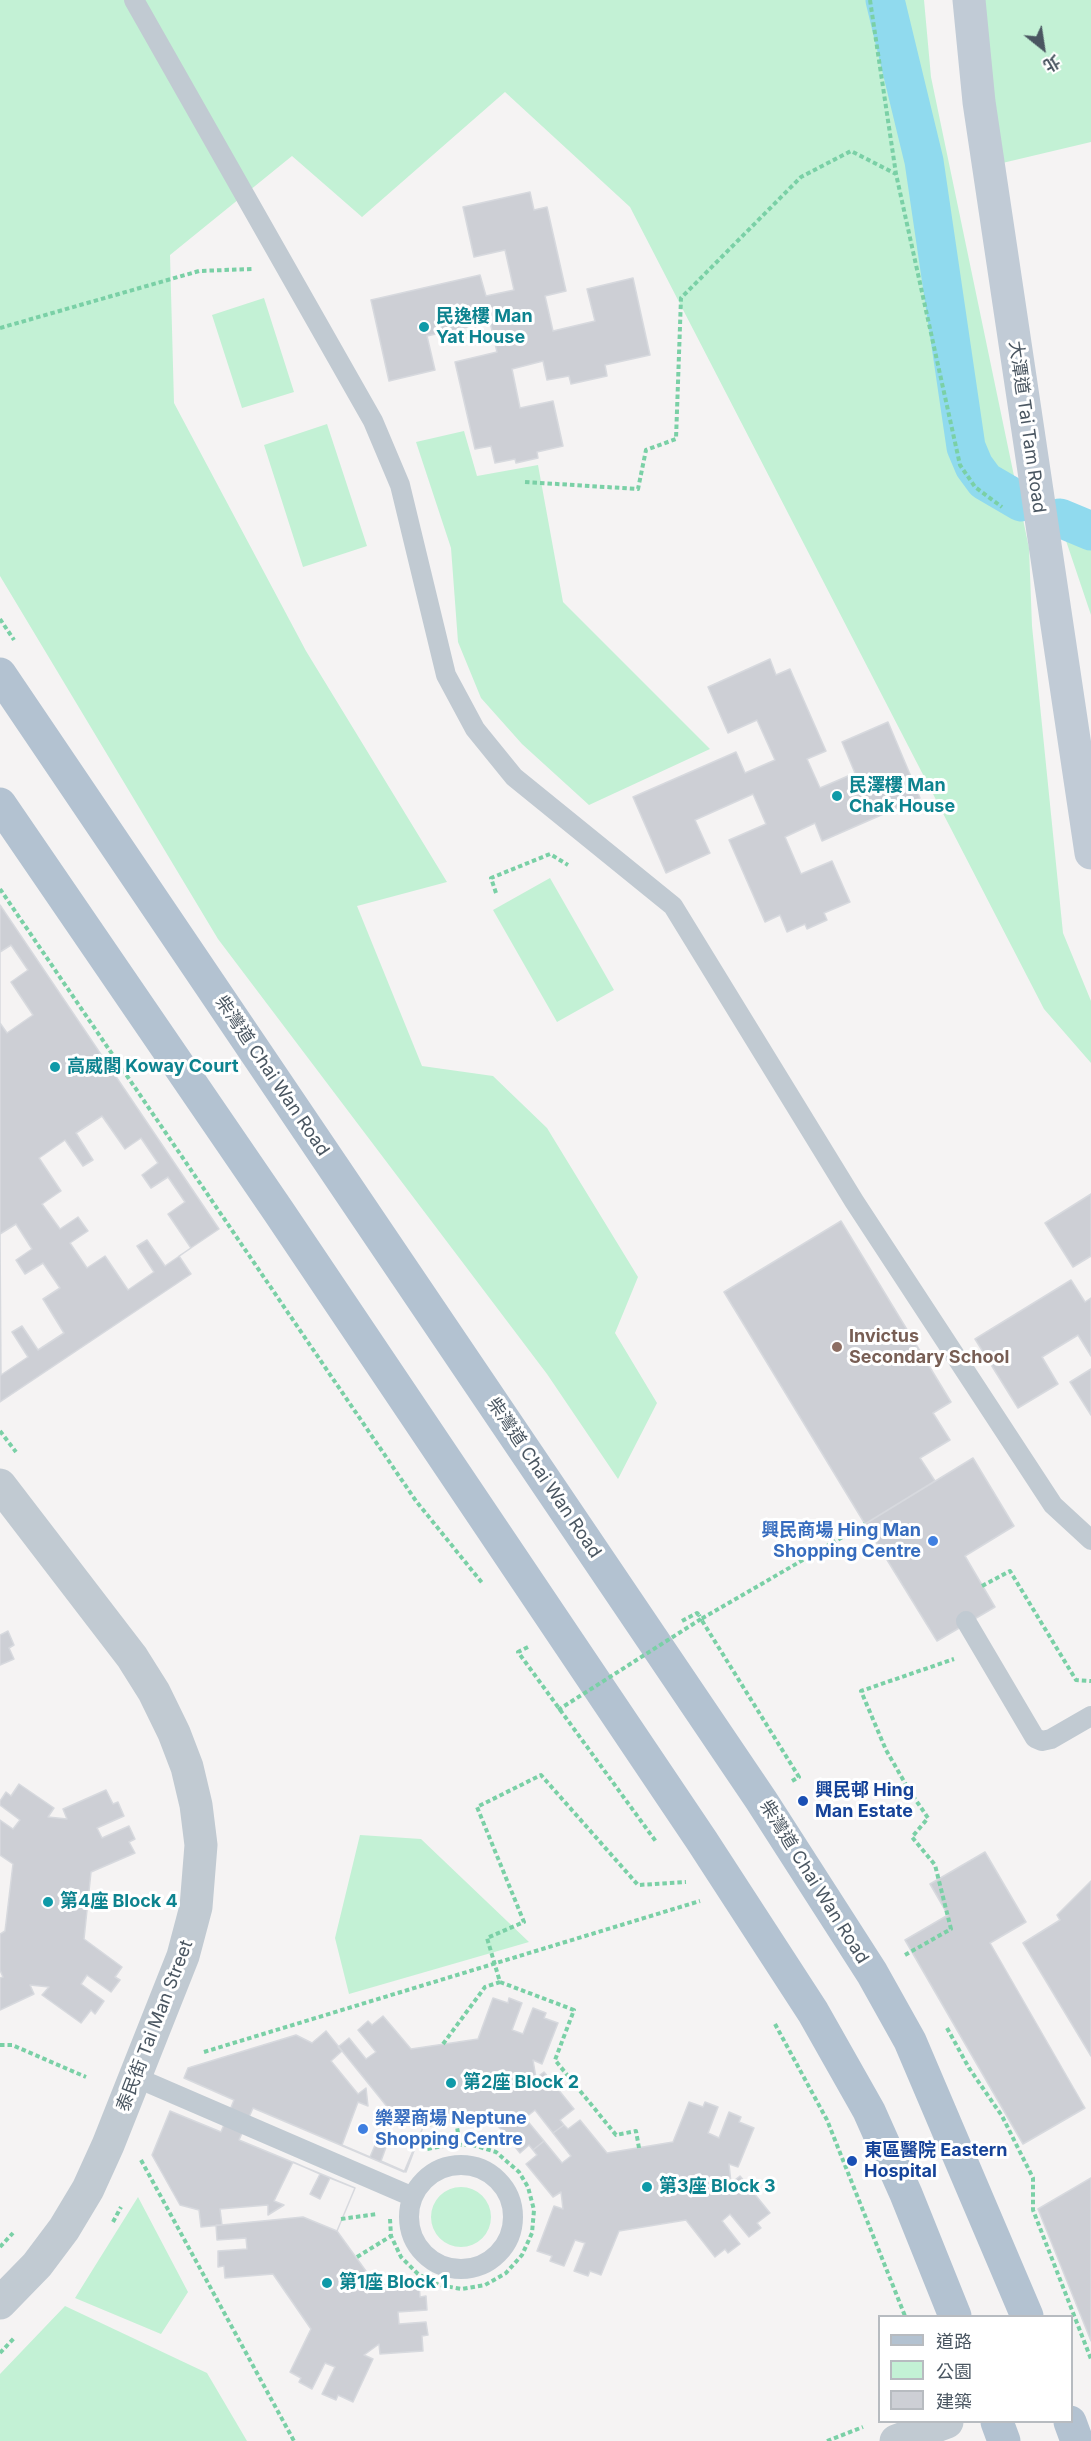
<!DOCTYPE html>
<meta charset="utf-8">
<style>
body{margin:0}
#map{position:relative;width:1091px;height:2441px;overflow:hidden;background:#f5f3f3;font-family:Inter,"Noto Sans TC",sans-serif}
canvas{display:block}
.legend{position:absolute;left:878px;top:2315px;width:195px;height:108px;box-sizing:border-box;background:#fff;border:2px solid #b7bbc0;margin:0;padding:8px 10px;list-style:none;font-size:18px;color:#4a5661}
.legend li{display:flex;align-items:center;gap:12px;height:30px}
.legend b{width:30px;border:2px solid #b7bbc0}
.north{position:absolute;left:1013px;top:18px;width:60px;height:60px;-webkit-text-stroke:4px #fff;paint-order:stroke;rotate:150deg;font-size:16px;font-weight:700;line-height:24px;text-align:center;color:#4a5661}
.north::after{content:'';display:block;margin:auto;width:21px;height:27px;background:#4a5661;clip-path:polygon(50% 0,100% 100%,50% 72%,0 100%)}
</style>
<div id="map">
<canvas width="1091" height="2441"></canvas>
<ul class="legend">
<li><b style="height:8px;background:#b3c2d1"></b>道路</li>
<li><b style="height:16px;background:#c3f1d5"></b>公園</li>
<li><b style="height:16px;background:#cdcfd5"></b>建築</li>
</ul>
<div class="north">北</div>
</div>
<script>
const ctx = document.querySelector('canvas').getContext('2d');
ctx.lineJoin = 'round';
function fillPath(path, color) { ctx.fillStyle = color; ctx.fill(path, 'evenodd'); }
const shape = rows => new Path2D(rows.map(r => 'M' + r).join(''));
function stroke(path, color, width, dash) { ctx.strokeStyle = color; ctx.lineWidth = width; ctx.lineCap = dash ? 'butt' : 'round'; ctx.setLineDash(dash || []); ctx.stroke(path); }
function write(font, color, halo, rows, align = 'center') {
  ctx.font = font + ' Inter,"Noto Sans TC",sans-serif'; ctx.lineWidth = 6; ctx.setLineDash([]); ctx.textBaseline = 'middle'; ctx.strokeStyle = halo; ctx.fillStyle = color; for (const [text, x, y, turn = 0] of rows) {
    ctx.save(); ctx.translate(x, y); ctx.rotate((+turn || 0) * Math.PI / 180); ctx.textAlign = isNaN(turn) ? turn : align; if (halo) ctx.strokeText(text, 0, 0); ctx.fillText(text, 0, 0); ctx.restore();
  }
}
const green = shape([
 [0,0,924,0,931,77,1029,548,1032,626,1063,933,1091,1001,1091,1063,1044,1009,630,207,505,92,362,217,292,156,170,255,174,403,306,651,447,882,357,906,422,1066,493,1076,547,1128,638,1277,615,1333,657,1403,618,1479,547,1374,218,939,0,576],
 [983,0,1091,0,1091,142,994,165],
 [264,298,294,392,242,408,212,315],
 [327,424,367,546,303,567,264,445],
 [464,431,477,476,538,465,563,602,710,749,589,805,522,744,481,698,458,642,451,548,416,442],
 [1058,517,1091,530,1091,615],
 [550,878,614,990,557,1022,493,910],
 [360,1835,421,1839,529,1942,349,1994,335,1938],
 '431 2217a30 30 0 1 1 60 0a30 30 0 1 1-60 0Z',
 [138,2197,188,2292,161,2334,75,2298],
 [65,2306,207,2373,247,2441,0,2441,0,2374]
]);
const canal = shape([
 [885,0,924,161,966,447,974,466,985,481,1021,502],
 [1060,518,1091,531]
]);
const building = shape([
 [530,192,534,210,547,207,566,291,545,296,553,331,595,321,587,289,633,278,650,355,605,365,607,376,571,384,569,376,547,380,543,361,512,369,520,408,553,401,563,446,537,452,538,458,516,463,515,459,495,463,491,446,475,449,455,362,497,352,490,322,427,336,435,370,389,381,371,300,480,275,486,296,514,290,505,250,474,257,463,207,530,192],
 [770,659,776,675,790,669,826,751,807,759,820,788,855,773,842,742,888,722,920,798,822,841,815,823,785,837,801,874,832,861,850,902,824,913,827,920,807,929,805,924,787,932,780,915,765,922,729,840,766,824,753,794,695,820,710,853,666,873,633,797,736,752,745,773,775,760,757,720,728,733,708,687,770,659],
 [0,905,219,1229,179,1256,191,1274,0,1402,0,905],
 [11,945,28,970,11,982,33,1015,7,1033,0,1023,0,952,11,945],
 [102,1116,125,1149,141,1138,158,1163,142,1175,151,1188,168,1177,185,1202,168,1214,191,1248,165,1266,147,1240,137,1246,154,1272,128,1290,105,1256,87,1268,70,1243,88,1231,78,1217,60,1229,42,1204,61,1191,39,1158,65,1140,83,1166,93,1160,76,1133,102,1116],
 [1091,1194,1091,1256,1073,1267,1045,1223,1091,1194],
 [841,1221,951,1402,933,1413,950,1440,920,1458,935,1481,865,1524,724,1292,841,1221],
 [16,1224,32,1249,16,1260,25,1274,43,1263,60,1288,43,1299,64,1333,38,1350,22,1326,12,1332,28,1357,1,1375,0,1234,16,1224],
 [1071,1280,1085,1302,1091,1298,1091,1356,1078,1335,1042,1357,1058,1384,1018,1408,975,1339,1071,1280],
 [1091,1369,1091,1415,1070,1382,1091,1369],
 [973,1458,1014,1526,965,1556,995,1607,937,1641,865,1524,973,1458],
 [8,1631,14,1645,9,1648,14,1659,0,1665,0,1635,8,1631],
 [19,1784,54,1808,48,1817,67,1819,63,1809,106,1790,113,1804,118,1802,124,1816,97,1828,102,1838,129,1826,135,1839,129,1842,135,1853,91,1872,84,1939,122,1967,115,1977,120,1980,111,1992,87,1975,81,1984,104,2001,95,2014,91,2010,81,2023,42,1995,49,1987,30,1985,34,1994,0,2010,0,1978,3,1977,0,1970,0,1934,5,1931,13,1864,0,1855,0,1820,13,1829,20,1820,0,1805,0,1801,6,1792,11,1796,19,1784],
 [985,1852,1026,1922,990,1943,1085,2108,1023,2144,905,1940,948,1915,930,1884,985,1852],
 [1091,1881,1091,2056,1023,1943,1060,1920,1057,1915,1091,1881],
 [493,1998,508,2003,509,1998,522,2003,512,2030,523,2034,533,2008,546,2013,544,2018,558,2023,542,2064,533,2060,536,2078,544,2072,574,2109,560,2120,564,2125,553,2133,535,2110,525,2118,544,2141,533,2150,529,2145,520,2153,490,2116,423,2127,406,2172,381,2161,389,2139,379,2136,370,2157,342,2145,358,2102,368,2106,366,2088,358,2094,331,2061,342,2051,338,2047,349,2038,366,2059,376,2052,358,2030,368,2021,372,2025,383,2016,411,2049,478,2039,493,1998],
 [326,2031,393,2114,423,2127,404,2172,253,2108,239,2140,355,2188,337,2231,303,2217,201,2227,199,2210,180,2205,152,2155,170,2111,221,2132,234,2100,184,2078,188,2068,296,2035,312,2043,326,2031],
 [689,2102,703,2107,705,2102,718,2107,708,2133,719,2138,729,2112,741,2117,739,2122,754,2128,738,2167,729,2164,731,2183,740,2176,770,2213,757,2223,761,2228,749,2237,730,2214,722,2221,740,2244,728,2253,725,2249,715,2257,686,2220,619,2231,601,2275,590,2271,588,2276,574,2271,585,2243,575,2240,564,2266,550,2261,552,2256,537,2251,554,2206,563,2209,561,2192,553,2197,526,2164,537,2155,533,2150,544,2141,562,2163,571,2156,553,2133,564,2125,568,2129,580,2120,607,2153,673,2142,689,2102],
 [293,2162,320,2174,310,2194,320,2199,330,2178,355,2188,337,2231,376,2285,419,2281,420,2297,426,2296,427,2310,398,2312,399,2324,426,2322,428,2335,422,2336,423,2351,380,2354,379,2344,364,2355,373,2359,353,2402,338,2395,336,2400,322,2394,335,2367,325,2363,312,2389,299,2382,301,2378,290,2372,311,2329,273,2274,225,2278,224,2266,218,2267,218,2251,247,2249,246,2238,217,2240,216,2225,222,2225,220,2209,268,2205,268,2215,284,2205,274,2201,293,2162],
 [1091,2178,1091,2341,1038,2209,1091,2178]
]);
const path = shape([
 [870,0,896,174,960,465,975,487,1002,507],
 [0,328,199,271,252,269],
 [525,482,638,489,646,450,676,439,681,298,801,177,851,151,896,174],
 [0,619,14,640],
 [0,889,416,1501,483,1584],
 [496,893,491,878,550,854,568,865],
 [0,1431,16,1452],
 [982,1586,1010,1571,1076,1680,1091,1681],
 [682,1621,697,1613,699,1615],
 [528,1647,518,1652,657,1843],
 [792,1781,799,1777,701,1619,865,1524],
 [905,1955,951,1929,935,1865,912,1837,928,1818,909,1790,886,1750,861,1691,954,1659],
 [775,2024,827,2120,905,2316],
 [947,2028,969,2068,1002,2116,1033,2178,1033,2210,1091,2359],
 [443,2044,485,1987,500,1982],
 [0,2045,12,2045,86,2077],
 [204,2052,700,1901],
 [456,2121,460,2145],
 [639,2148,636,2131,616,2135,555,2060,574,2010,500,1982,487,1938,524,1922,477,1807,541,1775,638,1885,686,1882],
 [141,2160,294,2441],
 [341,2219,377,2214],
 [390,2219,391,2236,401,2257,418,2274,439,2285,462,2289,485,2285,506,2273,522,2255,532,2233,534,2210,528,2187,519,2172,496,2152,473,2145,449,2145,427,2149],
 [113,2222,121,2207],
 [0,2247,13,2233],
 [357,2257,391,2236],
 [0,2353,15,2337],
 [827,2441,863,2427]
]);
const service = shape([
 [134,0,373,421,400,485,446,675,475,729,514,777,673,906,854,1201,1053,1505,1091,1540],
 [966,1621,1035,1738,1042,1741,1051,1739,1091,1716],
 [135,2077,413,2197],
 '409 2217a52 52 0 1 1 104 0a52 52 0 1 1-104 0Z'
]);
const minor = shape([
 [0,1485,132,1657,154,1692,174,1733,187,1767,196,1805,201,1845,196,1907,183,1956,108,2145,88,2189,64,2229,37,2265,0,2303],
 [896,2441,947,2422]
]);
const secondary = shape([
 [969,0,979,102,1091,853]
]);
const primary = shape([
 [0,674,761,1800,872,1973,910,2041,1027,2316],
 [0,804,279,1212,702,1841,813,2012,869,2111,906,2194,955,2316],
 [997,2422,1004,2441],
 [1070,2422,1077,2441]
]);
const pathBridge = shape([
 [558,1710,701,1619,699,1615]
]);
const markers = [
 [424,327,6,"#0f9aa8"],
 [837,796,6,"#0f9aa8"],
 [55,1067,6,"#0f9aa8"],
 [837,1347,6,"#8d6e63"],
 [933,1541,6,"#3f7fe0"],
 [803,1801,6,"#1a4fb4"],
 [48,1902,6,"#0f9aa8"],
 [451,2083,6,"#0f9aa8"],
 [363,2129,6,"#3f7fe0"],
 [852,2161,6,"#1a4fb4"],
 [647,2187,6,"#0f9aa8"],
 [327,2283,6,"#0f9aa8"]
];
const cultureNames = [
 ["民逸樓 Man",436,317],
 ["Yat House",436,338],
 ["民澤樓 Man",849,786],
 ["Chak House",849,807],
 ["高威閣 Koway Court",67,1067],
 ["第4座 Block 4",60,1902],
 ["第2座 Block 2",463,2083],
 ["第3座 Block 3",659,2187],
 ["第1座 Block 1",339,2283]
];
const streetNames = [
 ["大潭道 Tai Tam Road",1027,427,82],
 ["柴灣道 Chai Wan Road",272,1076,56],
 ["柴灣道 Chai Wan Road",544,1478,56],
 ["柴灣道 Chai Wan Road",814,1882,58],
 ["泰民街 Tai Man Street",155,2026,-69]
];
const educationNames = [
 ["Invictus",849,1337],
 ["Secondary School",849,1358]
];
const shopNames = [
 ["興民商場 Hing Man",921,1531],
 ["Shopping Centre",921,1552],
 ["樂翠商場 Neptune",375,2119,"left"],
 ["Shopping Centre",375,2140,"left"]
];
const transitNames = [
 ["興民邨 Hing",815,1791],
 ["Man Estate",815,1812],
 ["東區醫院 Eastern",864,2151],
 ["Hospital",864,2172]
];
fillPath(green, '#c3f1d5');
stroke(canal, '#90daee', 39);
fillPath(building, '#cdcfd5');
stroke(building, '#d7d9de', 1.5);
stroke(path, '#7ad0a6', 4, [4.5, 3]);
stroke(service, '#c1cad2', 20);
stroke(minor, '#c1cad2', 33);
stroke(secondary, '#c1cbd6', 33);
stroke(primary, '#b3c2d1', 33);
stroke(pathBridge, '#7ad0a6', 4, [4.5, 3]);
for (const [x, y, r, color] of markers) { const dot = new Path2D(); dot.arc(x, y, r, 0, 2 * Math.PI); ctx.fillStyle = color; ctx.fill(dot); stroke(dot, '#fff', 2); }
write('bold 18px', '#0d838f', '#fff', cultureNames, 'left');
write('18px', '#4a5661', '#fff', streetNames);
write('bold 18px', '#785e54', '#fff', educationNames, 'left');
write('bold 18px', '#366cbe', '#fff', shopNames, 'right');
write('bold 18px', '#164399', '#fff', transitNames, 'left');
</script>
